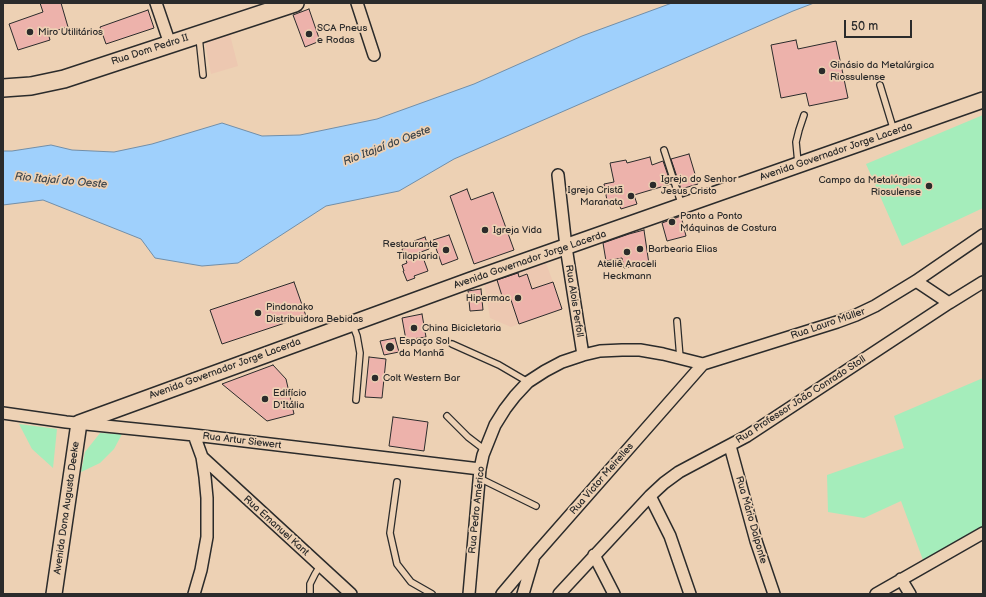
<!DOCTYPE html>
<meta charset="utf-8">
<style>
body{margin:0}
#map{position:relative;width:986px;height:597px;overflow:hidden;background:#edd1b4;font-family:"Balsamiq Sans",sans-serif}
canvas{display:block}
.frame{position:absolute;inset:0;border:4px solid #2b2b2b;pointer-events:none}
.scale{position:absolute;left:844px;top:20px;width:68px;height:18px;box-sizing:border-box;border:2px solid #2b2b2b;border-top:0;padding-left:5px;font-size:12px;line-height:14px;white-space:nowrap;color:#2b2b2b;-webkit-text-stroke:3px #edd1b4;paint-order:stroke}
</style>
<div id="map">
<canvas width="986" height="597"></canvas>
<div class="frame"></div>
<div class="scale">50 m</div>
</div>
<script>
const ctx = document.querySelector('canvas').getContext('2d');
ctx.lineJoin = 'round';
function fillPath(path, color) { ctx.fillStyle = color; ctx.fill(path, 'evenodd'); }
const shape = rows => new Path2D(rows.map(r => 'M' + r).join(''));
function stroke(path, color, width, dash) { ctx.strokeStyle = color; ctx.lineWidth = width; ctx.lineCap = dash ? 'butt' : 'round'; ctx.setLineDash(dash || []); ctx.stroke(path); }
function write(font, color, halo, rows, align = 'center') {
  ctx.font = font + ' "Balsamiq Sans",sans-serif'; ctx.lineWidth = 3.5; ctx.setLineDash([]); ctx.textBaseline = 'middle'; ctx.strokeStyle = halo; ctx.fillStyle = color; for (const [text, x, y, turn = 0] of rows) {
    ctx.save(); ctx.translate(x, y); ctx.rotate((+turn || 0) * Math.PI / 180); ctx.textAlign = isNaN(turn) ? turn : align; if (halo) ctx.strokeText(text, 0, 0); ctx.fillText(text, 0, 0); ctx.restore();
  }
}
const built = shape([
 [229,31,238,66,211,74,204,38],
 [546,263,553,282,532,289,527,274,519,277,517,272],
 [497,279,503,299,510,297,519,324,511,327,490,318,484,283]
]);
const green = shape([
 [983,115,983,208,902,246,866,164],
 [983,378,983,526,923,560,901,501,864,518,828,512,827,475,904,448,894,416],
 [19,424,57,429,53,468,32,449],
 [100,433,122,434,114,449,100,463,81,472,85,452]
]);
const water = shape([
 [672,3,814,3,793,11,454,159,399,191,326,206,238,263,202,266,155,258,141,239,43,200,3,205,3,151,12,151,51,145,72,150,114,152,152,144,222,123,262,136,300,135,377,119,474,84,582,36,672,3]
]);
const building = shape([
 [40,3,61,3,68,27,48,33,50,40,18,50,9,24,43,12,40,3],
 [309,9,320,41,305,47,293,15,309,9],
 [148,10,154,28,106,44,100,27,148,10],
 [796,40,798,49,836,41,848,98,809,106,806,93,781,98,771,45,796,40],
 [689,154,698,184,681,189,671,159,689,154],
 [650,157,652,165,663,161,671,184,634,195,637,204,621,209,619,204,608,206,604,184,614,182,610,163,626,160,627,163,650,157],
 [467,189,471,200,493,192,514,250,474,264,450,196,467,189],
 [681,216,686,236,667,241,662,223,681,216],
 [644,230,649,264,624,268,622,258,606,261,603,243,629,234,644,230],
 [449,235,458,259,442,265,433,240,449,235],
 [425,237,429,249,421,252,428,271,414,276,415,278,407,281,403,271,404,271,402,265,407,263,402,249,415,245,414,241,425,237],
 [518,273,519,277,527,274,532,289,553,282,562,309,519,324,510,297,503,299,497,280,518,273],
 [294,282,306,316,222,344,210,310,294,282],
 [481,289,483,310,470,311,468,291,481,289],
 [422,314,426,337,406,340,402,318,422,314],
 [395,338,399,352,384,355,380,341,395,338],
 [369,357,386,359,382,398,365,397,369,357],
 [273,365,286,379,294,414,267,421,222,384,273,365],
 [393,417,428,422,424,451,389,446,393,417]
]);
const service = shape([
 [199,37,203,75],
 [880,85,894,131],
 [664,150,682,206],
 [798,163,796,142,799,130,804,115],
 [677,321,680,358],
 [352,323,357,336,360,353,356,400],
 [452,344,499,365,528,382],
 [447,416,468,437,485,450],
 [479,478,536,506],
 [397,482,390,533,397,564,411,582,432,594],
 [310,594,310,584,315,574,320,566]
]);
const minor = shape([
 [156,3,170,44],
 [357,3,374,55],
 [558,175,566,247,583,355],
 [916,281,949,303],
 [703,364,837,322,856,315,875,306,916,281,983,235],
 [3,413,66,422,194,435,480,469],
 [194,435,202,457,205,477,207,498,207,537,201,570,194,594],
 [730,446,756,541,774,594],
 [202,457,351,594],
 [650,496,670,536,690,594],
 [594,555,614,594],
 [901,579,910,594],
 [469,594,480,469,483,455,495,425,505,409,515,396,528,382,545,371,562,362,583,355,600,351,622,350,640,350,663,354,703,364],
 [502,594,535,555,703,364],
 [523,594,533,560],
 [559,594,650,496,664,483,679,472,694,464,747,436,949,303,983,282],
 [876,594,983,533]
]);
const secondary = shape([
 [54,594,79,423,471,280,983,100]
]);
const primary = shape([
 [3,88,31,86,64,79,295,3]
]);
const markers = [
 [30,32,4,"#2b2b2b"],
 [309,34,4,"#2b2b2b"],
 [822,71,4,"#2b2b2b"],
 [653,185,4,"#2b2b2b"],
 [929,186,4,"#2b2b2b"],
 [631,196,4,"#2b2b2b"],
 [672,222,4,"#2b2b2b"],
 [485,230,4,"#2b2b2b"],
 [640,249,4,"#2b2b2b"],
 [446,250,4,"#2b2b2b"],
 [627,252,4,"#2b2b2b"],
 [518,298,4,"#2b2b2b"],
 [258,313,4,"#2b2b2b"],
 [414,328,4,"#2b2b2b"],
 [390,347,5,"#2b2b2b"],
 [375,378,4,"#2b2b2b"],
 [265,399,4,"#2b2b2b"]
];
const poiNames = [
 ["SCA Pneus",317,28],
 ["e Rodas",317,40],
 ["Miro Utilitários",38,32],
 ["Ginásio da Metalúrgica",830,65],
 ["Riossulense",830,77],
 ["Igreja do Senhor",661,179],
 ["Jesus Cristo",661,191],
 ["Campo da Metalúrgica",921,180,"right"],
 ["Riosulense",921,192,"right"],
 ["Igreja Cristã",623,190,"right"],
 ["Maranata",623,202,"right"],
 ["Ponto a Ponto",680,216],
 ["Máquinas de Costura",680,228],
 ["Igreja Vida",493,230],
 ["Restaurante",438,244,"right"],
 ["Tilapiaria",438,256,"right"],
 ["Barbearia Elias",648,249],
 ["Ateliê Araceli",627,264,"center"],
 ["Heckmann",627,276,"center"],
 ["Hipermac",510,298,"right"],
 ["Pindonako",266,307],
 ["Distribuidora Bebidas",266,319],
 ["China Bicicletaria",422,328],
 ["Espaço Sol",399,341],
 ["da Manhã",399,353],
 ["Colt Western Bar",383,378],
 ["Edifício",273,393],
 ["D'Itália",273,405]
];
const streetNames = [
 ["Rua Dom Pedro II",150,50,-18],
 ["Avenida Governador Jorge Lacerda",836,152,-19],
 ["Avenida Governador Jorge Lacerda",530,260,-19],
 ["Rua Alois Perfoll",574,301,81],
 ["Rua Lauro Müller",828,324,-19],
 ["Avenida Governador Jorge Lacerda",225,369,-20],
 ["Rua Professor João Conrado Stoll",801,400,-33],
 ["Rua Artur Siewert",242,441,7],
 ["Rua Victor Meirelles",602,479,-49],
 ["Avenida Dona Augusta Deeke",67,508,-82],
 ["Rua Pedro Américo",477,510,-84],
 ["Rua Mário Dalponte",751,520,74],
 ["Rua Emanuel Kant",276,526,42]
];
const waterNames = [
 ["Rio Itajaí do Oeste",387,146,-21],
 ["Rio Itajaí do Oeste",61,181,5]
];
fillPath(built, '#edc8b1');
fillPath(green, '#a5edbb');
fillPath(water, '#9fd0fc');
stroke(water, '#718ea8', 1);
fillPath(building, '#edb2ab');
stroke(building, '#2b2b2b', 1);
stroke(service, '#2b2b2b', 8);
stroke(minor, '#2b2b2b', 14);
stroke(secondary, '#2b2b2b', 18);
stroke(primary, '#2b2b2b', 20);
stroke(service, '#edd1b4', 5.5);
stroke(minor, '#edd1b4', 11);
stroke(secondary, '#edd1b4', 15);
stroke(primary, '#edd1b4', 17);
for (const [x, y, r, color] of markers) { const dot = new Path2D(); dot.arc(x, y, r, 0, 2 * Math.PI); ctx.fillStyle = color; ctx.fill(dot); stroke(dot, '#edd1b4', 1.5); }
write('10px', '#2b2b2b', '#edd1b4', poiNames, 'left');
write('10px', '#2b2b2b', '#edd1b4', streetNames);
write('italic 11px', '#3c444a', '#edd1b4', waterNames);
</script>
